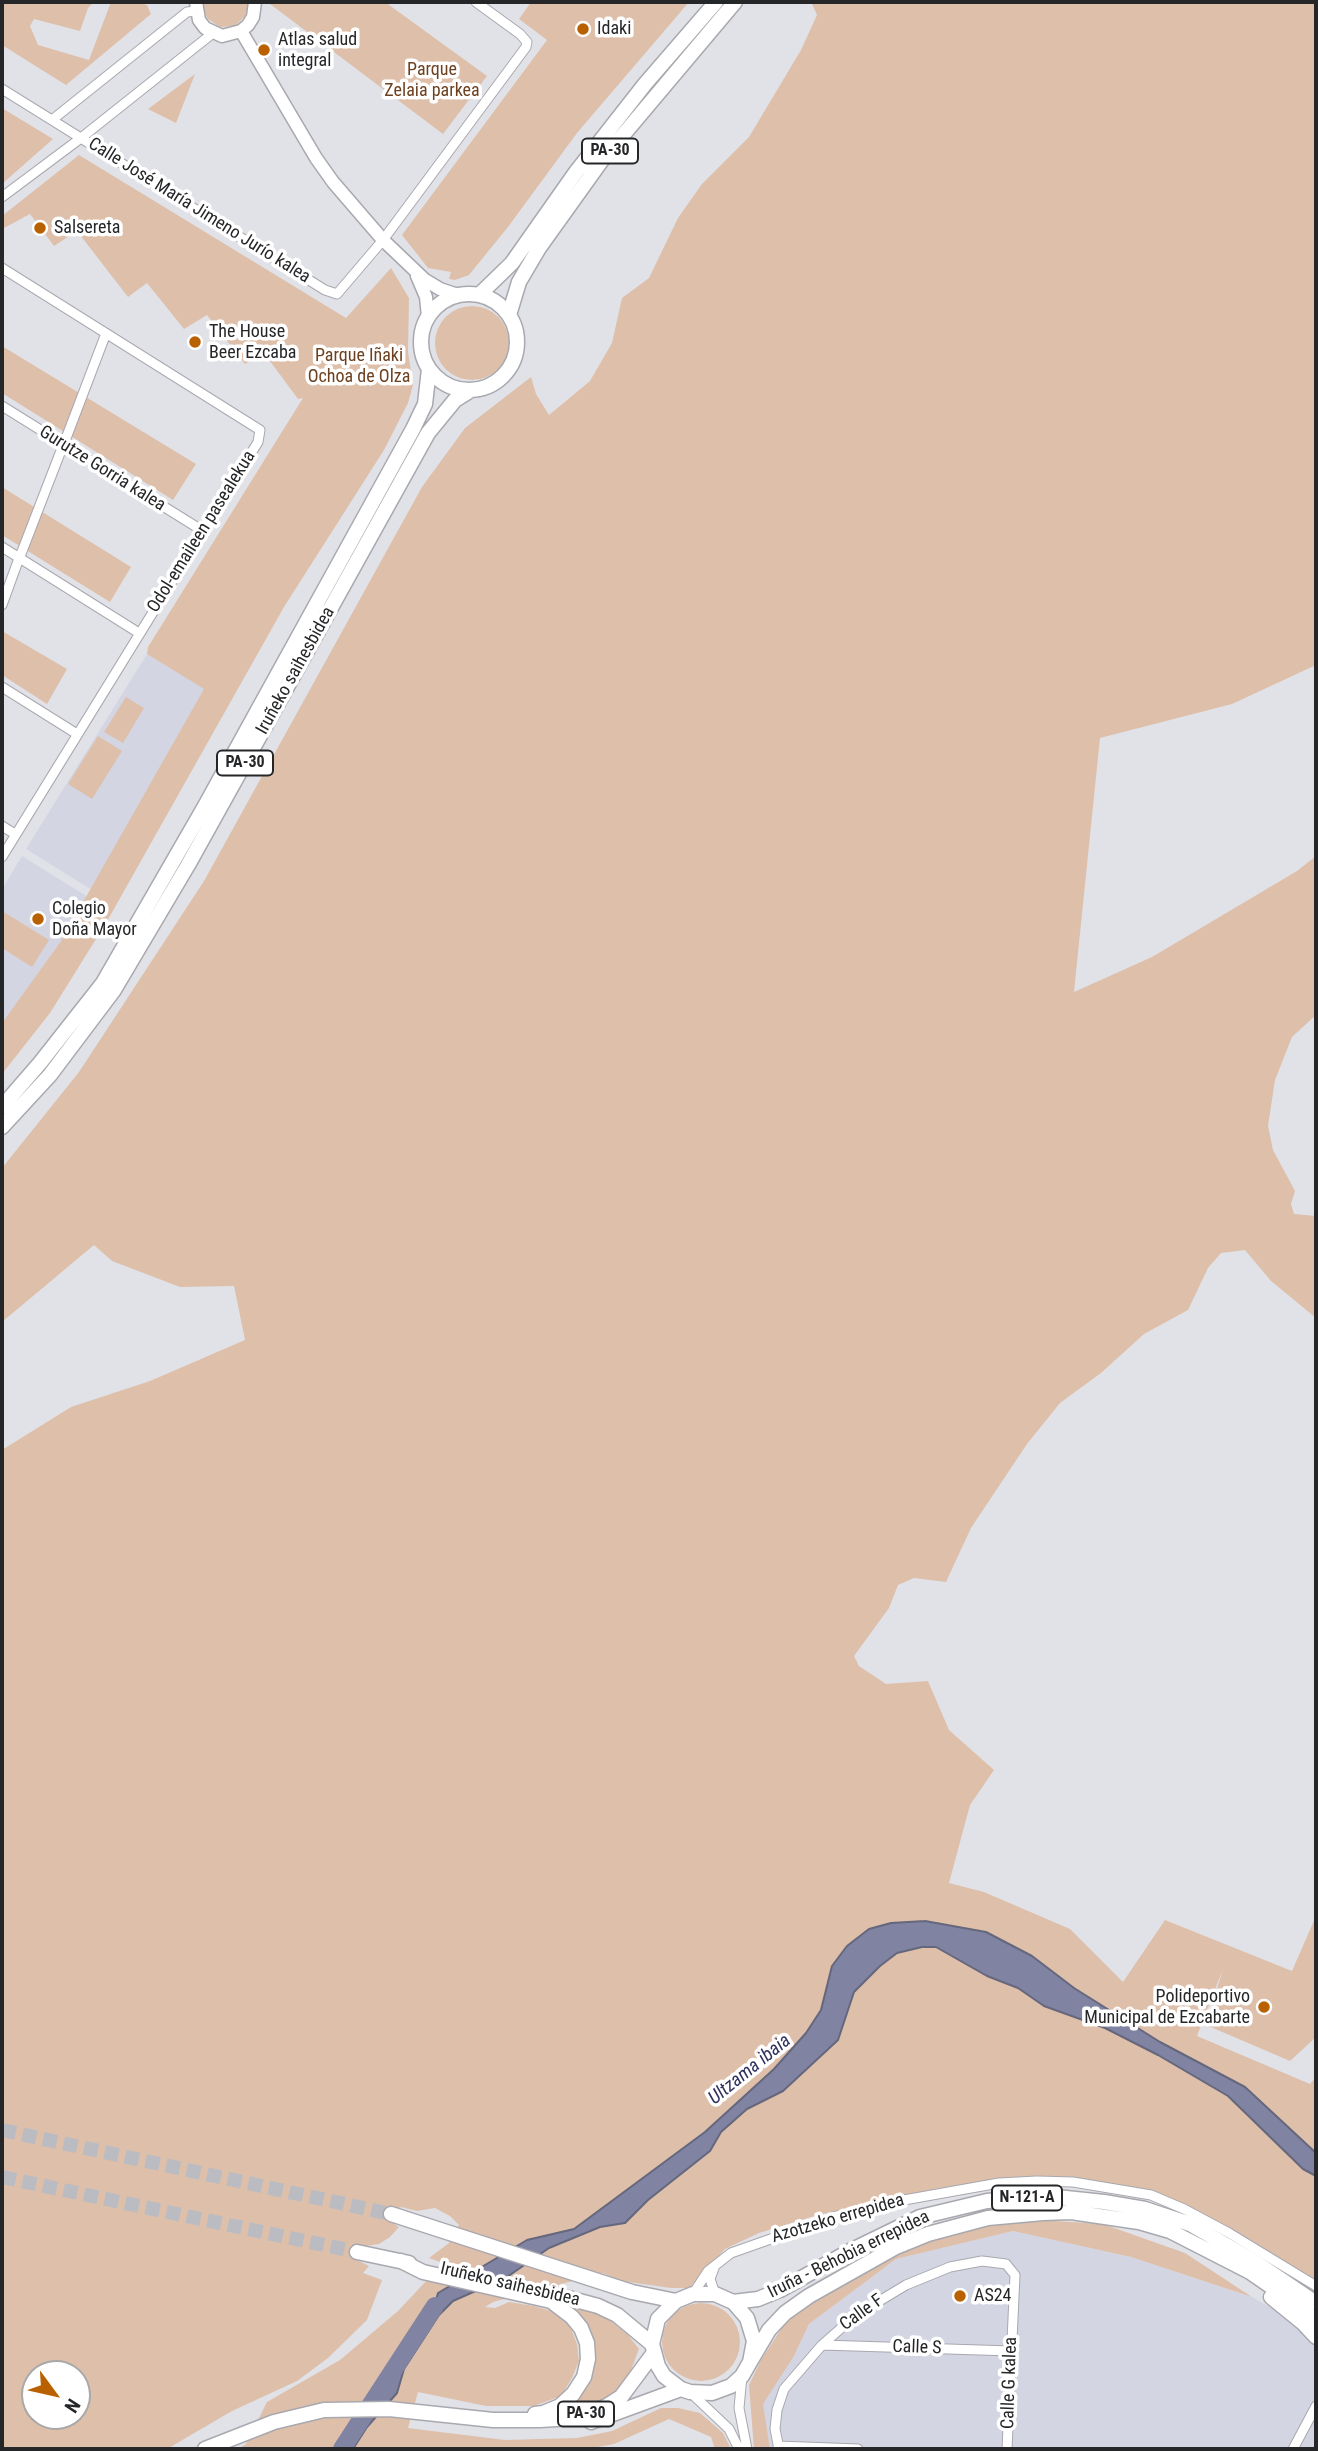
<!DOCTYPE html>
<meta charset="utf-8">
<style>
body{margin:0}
#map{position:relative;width:1318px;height:2451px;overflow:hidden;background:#e1e2e8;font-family:"Roboto Condensed",sans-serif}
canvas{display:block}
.frame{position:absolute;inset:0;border:4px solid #252628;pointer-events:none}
.north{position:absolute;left:21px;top:2360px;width:70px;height:70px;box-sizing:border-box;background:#fff;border:2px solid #a8a8a9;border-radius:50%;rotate:123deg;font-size:19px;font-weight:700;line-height:28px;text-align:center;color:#252628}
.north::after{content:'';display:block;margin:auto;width:24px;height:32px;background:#b96000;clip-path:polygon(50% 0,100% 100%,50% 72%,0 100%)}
</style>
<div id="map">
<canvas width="1318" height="2451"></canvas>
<div class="frame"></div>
<div class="north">N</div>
</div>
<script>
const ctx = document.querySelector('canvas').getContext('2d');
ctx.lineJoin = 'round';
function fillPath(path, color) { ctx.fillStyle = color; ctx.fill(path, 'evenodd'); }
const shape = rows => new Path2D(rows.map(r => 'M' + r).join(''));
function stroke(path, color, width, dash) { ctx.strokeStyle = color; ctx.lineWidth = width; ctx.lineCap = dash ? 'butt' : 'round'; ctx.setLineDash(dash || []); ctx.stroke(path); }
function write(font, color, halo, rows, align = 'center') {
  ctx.font = font + ' "Roboto Condensed",sans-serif'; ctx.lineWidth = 7; ctx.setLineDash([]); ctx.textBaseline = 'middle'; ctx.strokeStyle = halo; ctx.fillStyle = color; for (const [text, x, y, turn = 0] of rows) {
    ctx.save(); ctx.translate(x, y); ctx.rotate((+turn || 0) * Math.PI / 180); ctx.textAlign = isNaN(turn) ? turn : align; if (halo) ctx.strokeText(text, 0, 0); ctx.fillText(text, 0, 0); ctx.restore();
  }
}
const built = shape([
 [147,654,205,689,92,890,26,849],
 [22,856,88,897,61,941,2,1023,2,889],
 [1013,2231,1131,2257,1252,2297,1292,2320,1316,2342,1316,2449,770,2449,762,2404,794,2356,809,2324,896,2259]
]);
const green = shape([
 [2,2,94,2,88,8,80,31,34,19,30,26,38,45,89,60,111,2,136,2,147,5,151,14,66,85,2,45],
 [203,2,248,2,248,8,245,16,235,26,220,27,208,19,204,13],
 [269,2,385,2,487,76,443,134,270,4],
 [531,2,689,2,577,133,508,227,469,275,455,280,449,279,451,272,428,268,402,235,547,40,519,19],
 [811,2,1316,2,1316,665,1232,704,1100,738,1074,992,1152,957,1297,871,1316,856,1316,1015,1292,1037,1275,1080,1268,1126,1273,1150,1295,1191,1291,1204,1294,1214,1316,1216,1316,1318,1271,1281,1245,1250,1221,1253,1208,1268,1188,1310,1144,1334,1101,1373,1060,1403,1027,1444,971,1528,946,1582,914,1578,898,1585,889,1608,854,1656,859,1666,886,1684,928,1681,949,1730,994,1770,970,1805,949,1883,984,1892,1070,1929,1123,1982,1165,1920,1292,1971,1316,1916,1316,2037,1290,2061,1206,2025,1223,1969,1197,2036,1310,2084,1316,2077,1316,2303,1299,2289,1151,2195,1037,2181,1031,2176,821,2214,759,2233,725,2249,689,2288,671,2288,621,2281,603,2273,493,2302,485,2307,495,2308,509,2302,534,2306,551,2311,570,2326,577,2344,579,2361,572,2378,561,2396,534,2406,486,2406,418,2392,408,2428,505,2440,577,2438,612,2431,661,2408,678,2408,700,2413,723,2433,731,2449,715,2449,711,2437,669,2419,614,2444,587,2449,238,2449,246,2444,267,2402,340,2360,398,2311,443,2263,429,2258,449,2243,459,2225,450,2216,435,2208,417,2211,401,2207,391,2214,391,2222,399,2227,390,2237,379,2244,359,2247,357,2252,357,2260,369,2266,363,2273,382,2280,367,2320,328,2358,297,2381,232,2411,167,2449,2,2449,2,1450,71,1407,150,1381,245,1340,234,1286,180,1287,112,1261,94,1245,2,1322,2,1168,79,1072,204,881,422,487,465,428,531,377,536,394,549,415,590,381,612,343,622,298,649,278,678,218,702,184,749,137,801,50,817,15],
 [35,2374,77,2374,77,2416,35,2416],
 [195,74,176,123,148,109],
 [2,108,53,139,2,184],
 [79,155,346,318,391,268,409,298,408,352,413,385,408,403,384,450,284,607,106,923,50,1013,2,1074,2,1023,61,941,204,689,147,654,148,647,303,398,298,399,264,353,245,364,207,315,184,329,147,283,128,297,77,231,54,246,30,214,2,229,2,216],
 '435 343a37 37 0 1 1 74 0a37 37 0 1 1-74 0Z',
 [2,346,196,464,173,500,2,393],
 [2,487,131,567,110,602,2,535],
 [2,631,67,669,47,704,2,675],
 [126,697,144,708,123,743,104,732],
 [98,736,122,751,92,799,68,784],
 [2,911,49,940,32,967,2,948],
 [1039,2220,1103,2224,1185,2253,1252,2297,1131,2257,1013,2231,896,2259,809,2324,794,2356,763,2404,770,2449,754,2449,749,2385,761,2360,789,2317,824,2293,897,2254,975,2224],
 '662 2342a39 39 0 1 1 78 0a39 39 0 1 1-78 0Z',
 [565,2304,595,2313,611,2321,628,2335,639,2349,626,2383,615,2392,598,2403,578,2411,561,2412,590,2378,596,2354,589,2329]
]);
const water = shape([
 [925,1921,986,1932,1032,1956,1074,1988,1160,2042,1245,2087,1316,2153,1316,2176,1303,2169,1228,2096,1158,2055,1105,2028,1044,2006,1018,1988,987,1976,936,1947,922,1947,897,1953,880,1966,854,1992,838,2040,783,2091,747,2109,721,2132,710,2151,648,2200,625,2223,600,2227,549,2248,507,2277,453,2301,439,2315,404,2369,397,2393,367,2427,353,2449,342,2449,434,2308,438,2293,527,2240,574,2229,705,2132,774,2069,806,2033,821,2010,832,1966,847,1946,869,1929,891,1923,925,1921]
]);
const river = shape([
 [342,2449,435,2306]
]);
const highwayTunnel = shape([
 [2,2130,391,2214],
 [2,2177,357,2252]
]);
const minor = shape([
 [2,89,325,290,337,294,383,240,526,47,527,42,520,34,476,2],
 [52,120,187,12,196,11],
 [2,197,81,138,213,33],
 [2,268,260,430,258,442,2,857],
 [2,406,203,531],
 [65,441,105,336],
 [2,547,139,633],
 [21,554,62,448],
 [2,605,18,561],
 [2,687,77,734],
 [2,826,15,834],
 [714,2268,710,2279,715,2294],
 [693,2294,708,2271,731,2253,833,2217,904,2200,999,2183,1037,2181,1073,2182,1151,2195,1184,2209,1229,2233,1316,2286],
 [822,2345,1011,2351],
 [742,2376,739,2408,747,2449],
 [690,2392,729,2429,739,2449],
 [778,2446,858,2449],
 [779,2449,775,2429,777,2410,784,2389,822,2345,856,2315,906,2285,950,2267,982,2261,1006,2264,1015,2275,1007,2449],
 [1293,2449,1316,2406]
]);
const major = shape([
 [196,2,199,20,205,28,222,36,241,31,248,25,253,17,255,2],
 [241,31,316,158,333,182,383,240,425,280,440,289,458,295],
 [417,276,426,297,428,317]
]);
const highway = shape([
 '421 342a48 48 0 1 1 96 0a48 48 0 1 1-96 0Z',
 [479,295,512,263,576,172,645,84,716,2],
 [509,315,519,282,539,248,602,160,735,2],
 [2,1107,40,1063,103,983,205,806,413,429,425,404,429,369],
 [2,1127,50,1075,114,990,188,865,428,433,455,400,471,390],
 [391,2214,632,2292,676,2301],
 [357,2252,409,2263],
 [401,2261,423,2272,551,2301,572,2317,581,2328,587,2343,588,2359,584,2377,573,2394,560,2406,543,2413,535,2414],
 [542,2291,598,2306,617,2315,652,2344],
 [1271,2297,1303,2323,1316,2337],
 [733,2302,758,2299,780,2290,850,2251,920,2217,987,2201,1047,2196,1104,2202,1145,2209,1190,2224,1254,2261,1316,2303],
 [750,2362,754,2341,747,2318,733,2302,715,2294,693,2294,676,2301,658,2319,652,2344,658,2366,664,2376,681,2389,690,2392,712,2393,731,2386,742,2376,750,2362,769,2330,785,2313,809,2296,896,2247,928,2234,988,2218,1043,2213,1071,2212,1139,2222,1170,2231,1250,2272,1292,2301,1316,2321],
 [591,2422,681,2389],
 [205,2449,274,2422,324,2410,389,2409,493,2420,540,2420,574,2418,607,2406,621,2397,653,2354]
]);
const markers = [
 [583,29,7,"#b96000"],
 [264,50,7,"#b96000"],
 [40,228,7,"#b96000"],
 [195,342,7,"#b96000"],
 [38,919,7,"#b96000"],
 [1264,2007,7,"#b96000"],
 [960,2296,7,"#b96000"]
];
const shields = [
 [610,151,56],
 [245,763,56],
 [1027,2198,70],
 [586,2414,56]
];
const shieldNames = [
 ["PA-30",610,151],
 ["PA-30",245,763],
 ["N-121-A",1027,2198],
 ["PA-30",586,2414]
];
const poiNames = [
 ["Idaki",597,29],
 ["Atlas salud",278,40],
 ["integral",278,61],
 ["Salsereta",54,228],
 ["The House",209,332],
 ["Beer Ezcaba",209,353],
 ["Colegio",52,909],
 ["Doña Mayor",52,930],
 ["Polideportivo",1250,1997,"right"],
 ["Municipal de Ezcabarte",1250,2018,"right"],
 ["AS24",974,2296]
];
const parkNames = [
 ["Parque",432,70],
 ["Zelaia parkea",432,91],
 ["Parque Iñaki",359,356],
 ["Ochoa de Olza",359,377]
];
const streetNames = [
 ["Calle José María Jimeno Jurío kalea",199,211,32],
 ["Gurutze Gorria kalea",102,469,32],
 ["Odol-emaileen pasealekua",202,532,-58],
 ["Iruñeko saihesbidea",296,671,-61],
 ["Azotzeko errepidea",838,2219,-16],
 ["Iruña - Behobia errepidea",849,2255,-26],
 ["Iruñeko saihesbidea",510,2285,13],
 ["Calle F",862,2313,-36],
 ["Calle S",917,2348,2],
 ["Calle G kalea",1010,2383,-88]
];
const waterNames = [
 ["Ultzama ibaia",750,2070,-39]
];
fillPath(built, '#d3d5e2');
fillPath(green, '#debfaa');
fillPath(water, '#8083a2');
stroke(water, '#65677d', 2);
stroke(river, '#8083a2', 18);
stroke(highwayTunnel, '#bbbcc2', 14, [14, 7]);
stroke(minor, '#a8a8af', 11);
stroke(major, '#a8a8af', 15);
stroke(highway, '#a8a8af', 17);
stroke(minor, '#fff', 9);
stroke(major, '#fff', 12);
stroke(highway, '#fff', 14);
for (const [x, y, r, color] of markers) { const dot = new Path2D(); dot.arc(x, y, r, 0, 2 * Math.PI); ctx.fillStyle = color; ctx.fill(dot); stroke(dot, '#fff', 2.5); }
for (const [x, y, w] of shields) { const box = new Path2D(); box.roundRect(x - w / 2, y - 12.5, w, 25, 5); ctx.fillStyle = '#fff'; ctx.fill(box); stroke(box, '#252628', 2); }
write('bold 16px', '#252628', null, shieldNames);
write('18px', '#252628', '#fff', poiNames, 'left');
write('18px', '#6d401f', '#fff', parkNames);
write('18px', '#252628', '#fff', streetNames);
write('italic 19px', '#2f305d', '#fff', waterNames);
</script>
